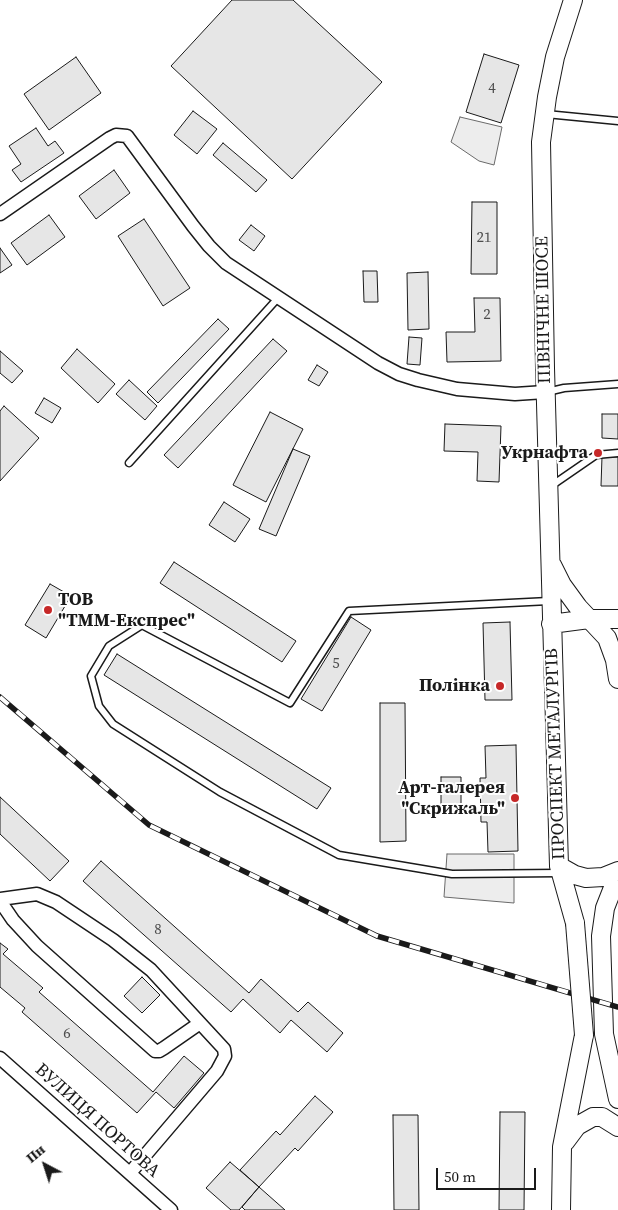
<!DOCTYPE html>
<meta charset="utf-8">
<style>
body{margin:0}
#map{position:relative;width:618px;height:1210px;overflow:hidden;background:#fff;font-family:"Source Serif 4",serif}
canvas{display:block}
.north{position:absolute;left:20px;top:1140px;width:50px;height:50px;-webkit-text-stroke:4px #fff;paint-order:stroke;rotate:320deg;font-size:14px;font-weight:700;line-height:20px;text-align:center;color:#1a1a1a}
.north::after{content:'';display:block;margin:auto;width:18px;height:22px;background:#1a1a1a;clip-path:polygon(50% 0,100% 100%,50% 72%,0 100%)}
.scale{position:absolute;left:436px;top:1168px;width:100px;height:22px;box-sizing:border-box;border:2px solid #1a1a1a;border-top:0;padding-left:6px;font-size:15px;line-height:18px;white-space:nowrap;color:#1a1a1a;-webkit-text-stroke:4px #fff;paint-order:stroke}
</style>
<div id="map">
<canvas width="618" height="1210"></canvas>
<div class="north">Пн</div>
<div class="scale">50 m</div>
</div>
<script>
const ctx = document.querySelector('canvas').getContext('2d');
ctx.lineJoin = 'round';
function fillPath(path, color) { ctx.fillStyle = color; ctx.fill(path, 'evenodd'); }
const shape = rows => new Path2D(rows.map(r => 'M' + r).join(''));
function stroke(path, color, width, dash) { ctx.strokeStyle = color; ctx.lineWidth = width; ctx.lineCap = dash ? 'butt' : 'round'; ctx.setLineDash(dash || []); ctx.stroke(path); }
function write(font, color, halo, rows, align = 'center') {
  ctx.font = font + ' "Source Serif 4",serif'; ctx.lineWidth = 4; ctx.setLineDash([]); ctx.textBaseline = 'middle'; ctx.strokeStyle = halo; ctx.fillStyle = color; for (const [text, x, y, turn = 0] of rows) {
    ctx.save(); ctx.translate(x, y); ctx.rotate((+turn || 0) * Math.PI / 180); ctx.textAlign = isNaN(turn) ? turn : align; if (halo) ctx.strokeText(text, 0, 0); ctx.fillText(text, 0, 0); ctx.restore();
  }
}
const parking = shape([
 [460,117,502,127,494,165,479,161,451,142,460,117],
 [447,854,514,854,514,903,444,897,447,854]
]);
const building = shape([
 [232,0,293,0,382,82,292,179,171,66,232,0],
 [484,54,519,65,501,123,466,112,484,54],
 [76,57,101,93,49,130,24,94,76,57],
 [193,111,217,129,197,154,174,135,193,111],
 [36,128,48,146,55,141,64,153,21,182,12,170,21,164,9,146,36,128],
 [223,143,267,180,256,192,213,155,223,143],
 [114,170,130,193,96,219,79,196,114,170],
 [472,202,497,202,497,274,471,274,472,202],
 [49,215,65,237,27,265,11,243,49,215],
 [144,219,190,288,163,306,118,236,144,219],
 [251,225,265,236,254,251,239,240,251,225],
 [0,248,12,265,0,273,0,248],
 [363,271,377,271,378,302,364,302,363,271],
 [428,272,429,329,408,330,407,273,428,272],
 [474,298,500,298,501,361,447,362,446,332,475,332,474,298],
 [218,319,229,329,158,403,147,392,218,319],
 [409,337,422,338,420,365,407,364,409,337],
 [273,339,287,351,178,468,164,455,273,339],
 [77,349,115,384,98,403,61,368,77,349],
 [0,351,23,371,12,383,0,373,0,351],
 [317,365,328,372,319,386,308,380,317,365],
 [129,380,157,406,145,420,116,394,129,380],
 [44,398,61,408,52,423,35,413,44,398],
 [4,406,39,438,0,481,0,411,4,406],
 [270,412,303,429,266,502,233,485,270,412],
 [602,414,618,414,618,439,602,438,602,414],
 [445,424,501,426,499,482,477,481,478,452,444,451,445,424],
 [293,449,310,456,276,536,259,529,293,449],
 [602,457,618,457,618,486,601,486,602,457],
 [224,502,250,519,235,542,209,525,224,502],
 [174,562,296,641,282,662,160,583,174,562],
 [50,584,71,596,46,638,25,625,50,584],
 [351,617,371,630,322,711,301,699,351,617],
 [510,622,512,700,485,700,483,623,510,622],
 [117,654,331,788,317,809,104,675,117,654],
 [380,703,405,703,406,841,380,842,380,703],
 [516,745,518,851,488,852,487,822,481,822,480,778,486,778,485,746,516,745],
 [441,777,461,777,461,810,441,810,441,777],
 [0,797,69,861,50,881,0,834,0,797],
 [101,861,249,993,261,979,298,1012,308,1002,343,1033,327,1052,291,1020,280,1033,243,999,231,1012,83,881,101,861],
 [0,943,8,949,3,954,43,988,39,992,153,1092,184,1056,204,1073,174,1108,156,1092,137,1113,22,1012,25,1008,0,987,0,943],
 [142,977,160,995,142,1013,124,996,142,977],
 [315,1096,333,1112,298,1151,295,1148,259,1187,240,1170,276,1131,280,1135,315,1096],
 [500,1112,525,1112,524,1210,499,1210,500,1112],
 [393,1115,418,1115,419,1210,394,1210,393,1115],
 [230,1162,259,1187,239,1210,231,1210,206,1188,230,1162],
 [259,1187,285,1210,245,1210,242,1207,259,1187]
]);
const lane = shape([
 [546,114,618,121],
 [547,392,564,388,618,384],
 [129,463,278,298],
 [551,486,596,455,618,453],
 [549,601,349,611,290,703,142,625,109,646,91,676,99,706,113,724,220,792,339,855,452,874,560,873]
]);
const street = shape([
 [0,214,110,138,116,135,127,136,193,226,209,246,226,263,378,363,399,374,418,380,457,389,515,394,545,392],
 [0,899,37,894,56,902,113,940,151,970,200,1023],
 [0,901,13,920,37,946,155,1051,159,1051,164,1048,200,1023,224,1049,225,1056,217,1071,130,1173],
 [0,1058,171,1210]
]);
const secondary = shape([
 [573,0,555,57,547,97,541,142,545,368,559,866,575,923],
 [552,565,562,585,578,607,607,638,615,660,618,679],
 [551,624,589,619,618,619],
 [559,866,575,875,586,878,603,877,618,871],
 [618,875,605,908,601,936,604,1034,618,1099],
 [565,1142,577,1126,593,1117,602,1117,618,1127],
 [561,1210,562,1147,584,1035]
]);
const rail = shape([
 [0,697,149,825,377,936,618,1007]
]);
const secondaryBridge = shape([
 [575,923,584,1035]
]);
const markers = [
 [598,453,5,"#c62828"],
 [48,610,5,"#c62828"],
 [500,686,5,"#c62828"],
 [515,798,5,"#c62828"]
];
const numberNames = [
 ["4",492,89],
 ["21",484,238],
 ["2",487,315],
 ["5",336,664],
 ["8",158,930],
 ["6",67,1034]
];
const streetNames = [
 ["ПІВНІЧНЕ ШОСЕ",544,310,-91],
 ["ПРОСПЕКТ МЕТАЛУРГІВ",556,754,-92],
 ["ВУЛИЦЯ ПОРТОВА",97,1121,42]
];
const poiNames = [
 ["Укрнафта",588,453],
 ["ТОВ",58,600,"left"],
 ["\"ТММ-Експрес\"",58,621,"left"],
 ["Полінка",490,686],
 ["Арт-галерея",505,788],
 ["\"Скрижаль\"",505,809]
];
fillPath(parking, '#ededed');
stroke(parking, '#6a6a6a', 1);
fillPath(building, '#e6e6e6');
stroke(building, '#1a1a1a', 1);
stroke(lane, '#1a1a1a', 9);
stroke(street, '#1a1a1a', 15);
stroke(secondary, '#1a1a1a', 20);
stroke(lane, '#fff', 6);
stroke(street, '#fff', 12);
stroke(secondary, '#fff', 18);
stroke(rail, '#1a1a1a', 5.5);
stroke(rail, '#fff', 4, [11]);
stroke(secondaryBridge, '#1a1a1a', 20, []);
stroke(secondaryBridge, '#fff', 18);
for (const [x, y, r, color] of markers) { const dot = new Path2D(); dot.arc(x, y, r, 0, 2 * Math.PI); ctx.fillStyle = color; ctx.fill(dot); stroke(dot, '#fff', 2); }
write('15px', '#4d4d4d', null, numberNames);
write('18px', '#1a1a1a', '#fff', streetNames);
write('bold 18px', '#1a1a1a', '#fff', poiNames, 'right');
</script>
